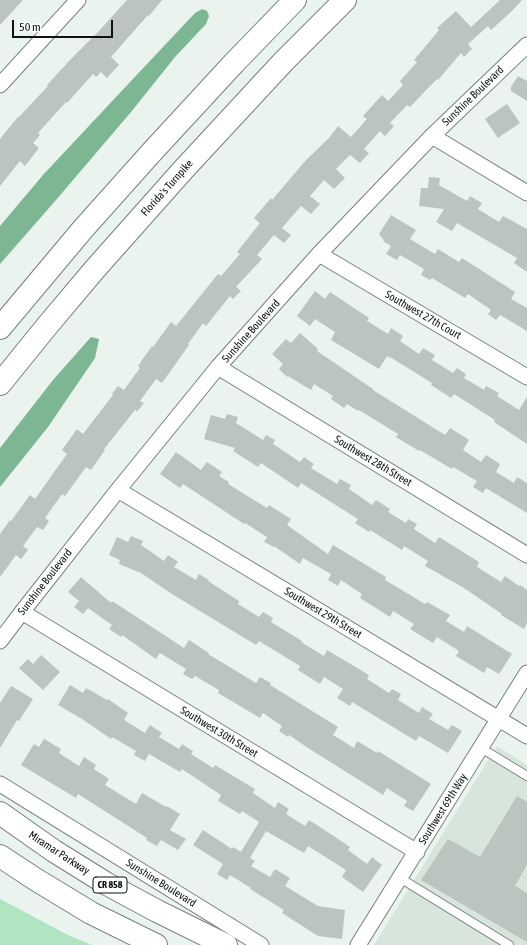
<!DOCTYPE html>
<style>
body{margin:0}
#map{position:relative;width:527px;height:945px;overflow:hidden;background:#eaf3ed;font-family:"Asap Condensed",sans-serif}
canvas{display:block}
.scale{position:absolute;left:12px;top:20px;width:101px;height:18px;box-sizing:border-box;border:2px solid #0f1210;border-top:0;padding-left:5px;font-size:12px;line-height:14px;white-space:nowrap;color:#0f1210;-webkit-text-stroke:3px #fbfffc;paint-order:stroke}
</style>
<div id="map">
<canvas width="527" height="945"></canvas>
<div class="scale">50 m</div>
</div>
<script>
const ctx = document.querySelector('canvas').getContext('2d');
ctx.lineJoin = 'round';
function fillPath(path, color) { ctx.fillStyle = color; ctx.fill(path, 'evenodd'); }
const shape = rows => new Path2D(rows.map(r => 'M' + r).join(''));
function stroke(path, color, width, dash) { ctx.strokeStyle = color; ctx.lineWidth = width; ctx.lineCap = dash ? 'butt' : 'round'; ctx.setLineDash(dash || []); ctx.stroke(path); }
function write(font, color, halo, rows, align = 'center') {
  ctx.font = font + ' "Asap Condensed",sans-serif'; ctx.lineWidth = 3; ctx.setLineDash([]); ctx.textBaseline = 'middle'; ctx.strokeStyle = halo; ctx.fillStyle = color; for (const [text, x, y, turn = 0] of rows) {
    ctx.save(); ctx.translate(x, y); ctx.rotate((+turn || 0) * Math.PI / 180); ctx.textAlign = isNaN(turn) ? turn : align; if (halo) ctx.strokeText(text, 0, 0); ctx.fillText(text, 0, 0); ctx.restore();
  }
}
const built = shape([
 [497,746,527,765,527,945,374,945]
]);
const green = shape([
 [0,899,68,935,92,945,0,945]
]);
const water = shape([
 [202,9,207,11,209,16,206,24,175,57,131,112,56,200,0,264,0,226,43,175,116,97,195,13],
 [91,337,99,339,95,358,48,427,0,487,0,448,53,380]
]);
const building = shape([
 [0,0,23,0,0,25],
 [127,0,162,0,149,16,148,15,111,57,119,65,107,78,101,72,96,77,93,74,67,103,66,102,38,133,40,135,33,143,39,148,25,166,20,161,0,186,0,139,18,117,19,117,48,86,47,85,69,61,99,31],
 [500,0,522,0,511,12,491,30,488,26,468,44,472,49,464,57,461,53,438,80,437,79,410,107,407,105,390,123,394,126,385,136,380,131,364,149,369,153,360,163,350,155,336,169,345,178,334,189,324,180,310,196,320,204,311,214,301,206,282,228,291,235,284,243,274,235,257,255,262,259,236,287,241,291,233,299,230,296,206,326,203,323,188,344,189,345,162,383,156,379,140,401,144,403,137,412,135,410,104,449,105,450,91,470,86,467,65,496,62,494,45,518,49,521,43,530,37,527,23,546,28,550,21,559,16,555,0,577,0,534,10,520,11,521,30,495,35,499,67,454,62,450,77,429,83,434,113,395,112,394,118,386,124,390,140,368,138,366,152,346,153,347,171,322,176,326,218,274,221,276,240,254,237,252,260,223,254,218,271,198,272,200,306,160,329,138,338,126,351,137,367,119,363,116,382,95,388,101,403,85,400,81,417,62,414,60,439,30,437,28,456,11,471,27],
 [518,76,527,81,527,101,511,91,511,87],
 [507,104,520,123,498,138,485,119],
 [429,177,440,178,439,185,467,201,470,196,482,203,478,209,499,222,503,216,527,229,527,272,514,263,517,258,457,223,452,231,436,222,444,209,419,206,421,188,428,188],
 [391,215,416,230,410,239,435,254,438,249,459,262,462,258,515,292,511,299,527,308,527,331,500,315,496,320,488,314,491,310,468,294,465,298,432,278,430,280,421,275,424,269,400,255,397,260,386,254,391,246,383,241,384,240,379,234],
 [315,291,325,299,330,292,369,318,367,321,388,334,391,328,403,336,400,341,419,354,423,348,435,355,432,360,453,373,457,368,466,374,464,378,484,390,486,386,499,393,497,396,519,410,527,397,527,444,494,422,495,420,454,394,451,398,431,385,432,383,390,357,390,358,387,356,379,369,331,340,335,332,315,319,310,326,297,316],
 [300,333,318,349,317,351,373,389,373,390,445,435,450,428,469,440,463,450,481,462,486,455,500,464,496,472,514,483,517,477,527,483,527,513,486,488,483,493,473,487,477,481,453,467,452,469,420,450,419,451,396,437,398,434,359,410,358,411,347,404,344,408,331,399,333,396,314,384,311,390,288,376,287,377,279,369,283,364,272,354,286,339,291,343],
 [227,414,238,417,236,423,263,440,266,435,275,440,273,444,300,462,304,457,314,464,311,468,337,484,340,479,351,485,349,489,372,505,376,500,390,509,388,512,406,523,408,519,417,524,414,529,435,543,439,537,479,562,477,567,501,582,505,576,519,586,520,585,527,590,527,623,524,629,501,615,502,614,464,588,425,566,428,561,404,546,402,550,370,530,369,532,355,523,358,519,301,483,298,488,261,463,258,467,233,451,235,448,204,439,211,415,225,419],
 [176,452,201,470,207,462,222,472,219,476,229,482,228,484,267,508,269,505,291,519,287,525,328,554,333,545,386,577,385,580,425,604,427,602,450,615,446,621,464,632,467,626,512,654,499,674,487,667,484,673,456,656,459,651,437,637,433,643,410,629,414,624,393,611,390,617,360,598,362,594,341,580,338,586,328,580,331,574,303,558,300,564,274,546,274,547,264,542,267,537,245,523,244,524,183,484,180,488,160,474],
 [131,536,143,541,141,545,164,561,168,555,178,562,174,567,196,580,199,574,209,580,208,581,239,601,238,604,259,617,263,612,273,618,271,622,302,641,301,642,324,656,327,650,369,675,367,679,389,693,392,689,401,694,398,700,419,713,422,707,433,714,429,719,448,730,452,725,462,731,448,753,419,736,416,741,352,702,350,706,337,698,343,689,324,677,320,684,298,670,300,666,259,641,256,645,172,594,141,573,119,564,120,560,109,555,117,537,128,542],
 [81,577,111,603,112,601,126,610,184,648,189,640,209,653,208,654,256,683,260,677,271,683,270,685,338,727,333,735,354,748,357,741,377,753,378,751,431,784,413,811,404,806,407,801,387,788,383,795,308,748,289,735,288,737,279,731,282,726,263,713,260,718,218,693,219,690,195,676,192,679,183,674,186,669,160,653,156,659,122,635,121,637,109,629,112,625,88,608,83,614,74,607,79,601,68,592],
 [41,655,60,672,43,690,19,668,28,659,33,664],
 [70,685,83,693,86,688,107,700,108,699,128,713,124,720,145,733,150,725,162,733,159,737,179,749,182,744,193,751,191,754,213,768,215,765,255,789,253,793,275,808,278,802,289,809,286,814,305,826,309,820,320,827,350,847,348,850,367,864,372,857,382,865,363,892,342,877,346,870,308,846,304,853,266,831,250,858,255,861,251,866,270,877,275,869,290,878,285,886,318,906,345,910,342,939,318,936,282,913,284,910,250,889,251,888,230,875,227,880,217,874,223,864,193,845,203,830,232,849,233,847,241,852,259,822,242,811,240,814,218,801,221,795,182,769,180,772,149,754,145,761,134,755,136,751,112,737,111,739,82,719,58,705],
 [11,686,33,699,19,721,17,720,0,748,0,703],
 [44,739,61,749,59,753,79,766,84,757,96,765,94,769,109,779,105,785,136,804,142,793,166,807,167,806,180,814,170,830,186,839,178,850,161,840,157,846,146,840,147,838,78,794,76,798,21,765,34,744,39,747],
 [517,796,527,802,527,865,515,886,527,893,527,942,421,880,448,839,480,857]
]);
const lane = shape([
 [481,748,527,776],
 [400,878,509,945]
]);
const street = shape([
 [0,85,78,0],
 [432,136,527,193],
 [319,254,527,377],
 [218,367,527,555],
 [118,490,527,736],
 [22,612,417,852],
 [0,641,22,612,118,490,218,367,319,254,432,136,527,45],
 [0,784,261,945],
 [358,945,527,673]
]);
const primary = shape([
 [0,813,54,851,107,884,157,911,226,945],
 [0,856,35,879,91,913,156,945]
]);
const highway = shape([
 [0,328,83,229,150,154,234,63,295,0],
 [0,384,47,326,95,269,183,170,284,61,345,0]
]);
const shields = [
 [110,885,34]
];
const shieldNames = [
 ["CR 858",110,885]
];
const streetNames = [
 ["Sunshine Boulevard",473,96,-44],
 ["Florida's Turnpike",167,188,-48],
 ["Southwest 27th Court",423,315,30],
 ["Sunshine Boulevard",251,331,-48],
 ["Southwest 28th Street",373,461,31],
 ["Sunshine Boulevard",45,582,-52],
 ["Southwest 29th Street",323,613,31],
 ["Southwest 30th Street",219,732,31],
 ["Southwest 69th Way",443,809,-58],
 ["Miramar Parkway",59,853,33],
 ["Sunshine Boulevard",161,883,32]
];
fillPath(built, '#d7e5dc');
fillPath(green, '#afe5c2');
fillPath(water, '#7db692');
fillPath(building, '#bbc4be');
stroke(lane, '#78807b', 10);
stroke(street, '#78807b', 17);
stroke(primary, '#78807b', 24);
stroke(highway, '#78807b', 24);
stroke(lane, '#fff', 8);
stroke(street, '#fff', 15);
stroke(primary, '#fff', 22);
stroke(highway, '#fff', 22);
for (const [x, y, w] of shields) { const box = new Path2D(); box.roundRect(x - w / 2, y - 8, w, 16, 3); ctx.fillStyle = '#fbfffc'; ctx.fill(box); stroke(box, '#0f1210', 1); }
write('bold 10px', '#0f1210', null, shieldNames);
write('11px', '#0f1210', '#fbfffc', streetNames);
</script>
